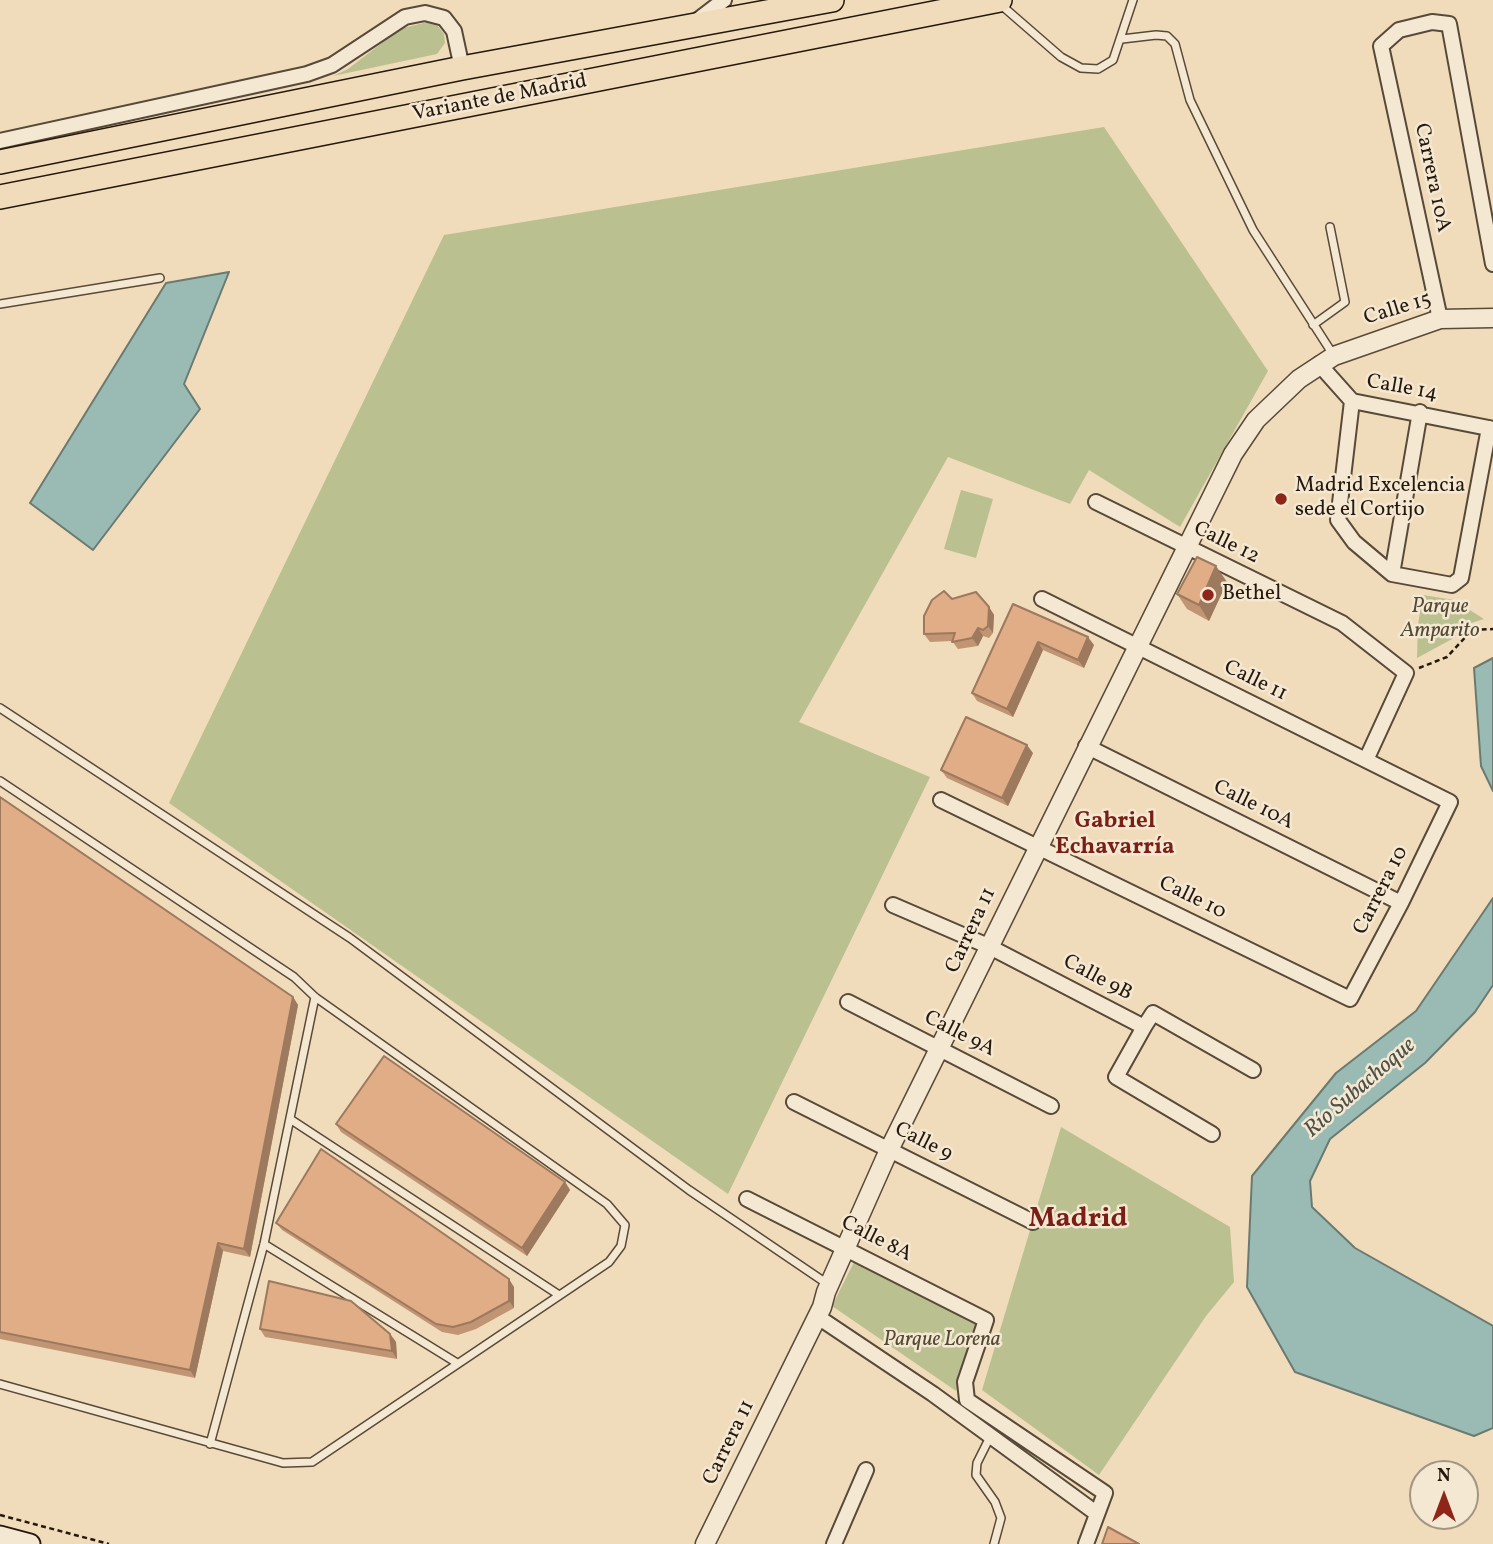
<!DOCTYPE html>
<meta charset="utf-8">
<style>
body{margin:0}
#map{position:relative;width:1493px;height:1544px;overflow:hidden;background:#f0dcbb;font-family:Vollkorn,serif}
canvas{display:block}
.north{position:absolute;left:1409px;top:1460px;width:70px;height:70px;box-sizing:border-box;background:#f5e8d3;border:2px solid #a29583;border-radius:50%;rotate:0deg;font-size:19px;font-weight:700;line-height:28px;text-align:center;color:#25180c}
.north::after{content:'';display:block;margin:auto;width:24px;height:32px;background:#8f2418;clip-path:polygon(50% 0,100% 100%,50% 72%,0 100%)}
</style>
<div id="map">
<canvas width="1493" height="1544"></canvas>
<div class="north">N</div>
</div>
<script>
const ctx = document.querySelector('canvas').getContext('2d');
ctx.lineJoin = 'round';
function fillPath(path, color) { ctx.fillStyle = color; ctx.fill(path, 'evenodd'); }
const shape = rows => new Path2D(rows.map(r => 'M' + r).join(''));
function stroke(path, color, width, dash) { ctx.strokeStyle = color; ctx.lineWidth = width; ctx.lineCap = dash ? 'butt' : 'round'; ctx.setLineDash(dash || []); ctx.stroke(path); }
function write(font, color, halo, rows, align = 'center') {
  ctx.font = font + ' Vollkorn,serif'; ctx.lineWidth = 5; ctx.setLineDash([]); ctx.textBaseline = 'middle'; ctx.strokeStyle = halo; ctx.fillStyle = color; for (const [text, x, y, turn = 0] of rows) {
    ctx.save(); ctx.translate(x, y); ctx.rotate((+turn || 0) * Math.PI / 180); ctx.textAlign = isNaN(turn) ? turn : align; if (halo) ctx.strokeText(text, 0, 0); ctx.fillText(text, 0, 0); ctx.restore();
  }
}
const green = shape([
 [427,22,438,26,444,34,445,43,437,54,333,76,348,69,400,29],
 [1104,127,1268,371,1180,527,1089,470,1070,504,948,457,799,722,930,777,728,1194,169,803,444,235],
 [961,490,993,499,976,558,944,549],
 [1423,595,1454,600,1484,619,1468,624,1454,638,1417,658,1418,624],
 [1061,1127,1230,1227,1234,1282,1206,1316,1099,1475,982,1390],
 [854,1262,983,1326,956,1391,832,1306]
]);
const water = shape([
 [229,272,184,384,200,409,93,550,30,503,166,283,229,272],
 [1493,658,1493,791,1481,766,1474,668,1493,658],
 [1493,898,1493,985,1475,1012,1425,1063,1330,1139,1310,1181,1312,1207,1355,1248,1493,1326,1493,1428,1474,1436,1295,1372,1247,1287,1252,1176,1336,1073,1416,1011,1493,898]
]);
const path = shape([
 [1419,668,1447,657,1472,630,1493,629],
 [0,1515,109,1544]
]);
const service = shape([
 [1000,4,1061,57,1081,68,1098,69,1113,60,1133,0],
 [1122,39,1156,35,1167,36,1175,44,1190,100,1253,230,1334,356],
 [0,304,160,278],
 [1313,325,1345,302,1330,227],
 [0,708,350,938,689,1190,829,1285],
 [0,781,294,977,315,997,607,1204,625,1225,621,1246,609,1262,312,1462,283,1463,0,1384],
 [290,1119,559,1295],
 [264,1244,457,1363],
 [990,1437,977,1463,976,1475,995,1502,1001,1518,994,1544],
 [210,1444,264,1244,315,997]
]);
const minor = shape([
 [694,23,724,0],
 [0,141,307,74,332,65,405,17,425,13,444,18,454,31,462,68],
 [1440,319,1381,46,1399,30,1432,22,1449,24,1493,264],
 [1319,364,1352,401,1493,429],
 [1352,401,1338,520,1354,542,1392,574,1452,585,1461,578,1489,428],
 [1096,502,1342,623,1406,673,1366,760],
 [1392,574,1420,412],
 [1086,746,1401,903],
 [941,800,1350,999,1401,903,1450,802,1042,599],
 [893,905,988,946,1144,1027],
 [848,1002,1051,1106],
 [794,1102,1033,1222],
 [1212,1134,1116,1077,1144,1027,1153,1013,1253,1070],
 [747,1199,986,1320,965,1382,967,1400,1105,1493,1086,1544],
 [818,1317,933,1394,1096,1513],
 [834,1544,866,1470]
]);
const tertiary = shape([
 [705,1544,822,1307,826,1292,889,1150,1233,454,1256,420,1299,379,1334,356,1440,319,1493,318]
]);
const secondary = shape([
 [0,1536,30,1544]
]);
const primary = shape([
 [0,162,462,68,832,0],
 [0,197,1000,0]
]);
const wall = shape([
 [1227,582,1209,621,1187,609,1177,594],
 [952,599,989,607,994,615,993,633,989,638,983,636,978,646,958,649,952,641,930,642,924,634],
 [1013,604,1094,645,1084,668,1043,650,1013,717,977,701,972,693],
 [1033,753,1008,806,947,778,941,770],
 [0,797,293,997,298,1005,250,1257,223,1251,195,1378,0,1339],
 [336,1124,565,1182,570,1190,527,1256,341,1132],
 [276,1223,514,1287,514,1308,476,1329,458,1335,442,1332,282,1230],
 [260,1329,390,1334,396,1342,397,1359,265,1337]
]);
const shadedWall = shape([
 [1216,566,1227,582,1209,621,1199,605],
 [989,607,994,615,993,633,988,626],
 [978,628,983,636,978,646,972,638],
 [1088,637,1094,645,1084,668,1078,660],
 [1038,642,1043,650,1013,717,1007,709],
 [1027,745,1033,753,1008,806,1002,798],
 [293,997,298,1005,250,1257,244,1249],
 [565,1182,570,1190,527,1256,522,1248],
 [218,1243,223,1251,195,1378,190,1370],
 [509,1279,514,1287,514,1308,509,1301],
 [390,1334,396,1342,397,1359,392,1351]
]);
const building = shape([
 [1197,557,1216,566,1199,605,1177,594,1197,557],
 [944,591,952,599,976,592,989,607,988,626,983,630,978,628,972,638,952,642,955,633,924,634,924,616,932,600,944,591],
 [1013,604,1088,637,1078,660,1038,642,1007,709,972,693,1013,604],
 [966,717,1027,745,1002,798,941,770,966,717],
 [0,797,293,997,244,1249,218,1243,190,1370,0,1332,0,797],
 [384,1056,565,1182,522,1248,336,1124,384,1056],
 [321,1149,509,1279,509,1301,471,1322,453,1327,436,1324,276,1223,321,1149],
 [269,1281,351,1301,390,1334,392,1351,260,1329,269,1281],
 [1108,1527,1139,1544,1102,1544,1108,1527]
]);
const markers = [
 [1281,499,7,"#8f2418"],
 [1208,595,7,"#8f2418"]
];
const streetNames = [
 ["Variante de Madrid",500,99,-11],
 ["Carrera 10A",1431,178,78],
 ["Calle 15",1398,310,-17],
 ["Calle 14",1402,389,10],
 ["Calle 12",1226,544,26],
 ["Calle 11",1255,682,26],
 ["Calle 10A",1253,806,26],
 ["Carrera 10",1382,891,-63],
 ["Calle 10",1192,899,26],
 ["Carrera 11",972,931,-65],
 ["Calle 9B",1097,979,28],
 ["Calle 9A",959,1035,27],
 ["Calle 9",923,1143,27],
 ["Calle 8A",876,1240,27],
 ["Carrera 11",730,1443,-64]
];
const poiNames = [
 ["Madrid Excelencia",1295,487],
 ["sede el Cortijo",1295,511],
 ["Bethel",1222,595]
];
const parkNames = [
 ["Parque",1440,608],
 ["Amparito",1440,632],
 ["Parque Lorena",942,1341]
];
const neighbourhoodNames = [
 ["Gabriel",1115,823],
 ["Echavarría",1115,849]
];
const waterNames = [
 ["Río Subachoque",1361,1089,-41]
];
const districtNames = [
 ["Madrid",1078,1221]
];
fillPath(green, '#bbc090');
fillPath(water, '#9abbb4');
stroke(water, '#6b7a71', 2);
stroke(service, '#584938', 10);
stroke(minor, '#584938', 18);
stroke(tertiary, '#584938', 21);
stroke(secondary, '#25180c', 23);
stroke(primary, '#25180c', 26);
stroke(path, '#25180c', 2.5, [5, 3.5]);
stroke(service, '#f5e8d3', 7);
stroke(minor, '#f5e8d3', 14);
stroke(tertiary, '#f5e8d3', 18);
stroke(secondary, '#f5e8d3', 19);
stroke(primary, '#f0dcbb', 23);
fillPath(wall, '#c19574');
fillPath(shadedWall, '#9d795e');
fillPath(building, '#e0ad87');
stroke(building, '#9d795e', 2);
for (const [x, y, r, color] of markers) { const dot = new Path2D(); dot.arc(x, y, r, 0, 2 * Math.PI); ctx.fillStyle = color; ctx.fill(dot); stroke(dot, '#f5e8d3', 2.5); }
write('21px', '#25180c', '#f5e8d3', streetNames);
write('21px', '#25180c', '#f5e8d3', poiNames, 'left');
write('italic 21px', '#524a34', '#f5e8d3', parkNames);
write('bold 23px', '#7a1f14', '#f5e8d3', neighbourhoodNames);
write('italic 23px', '#4e5147', '#f5e8d3', waterNames);
write('bold 28px', '#7a1f14', '#f5e8d3', districtNames);
</script>
